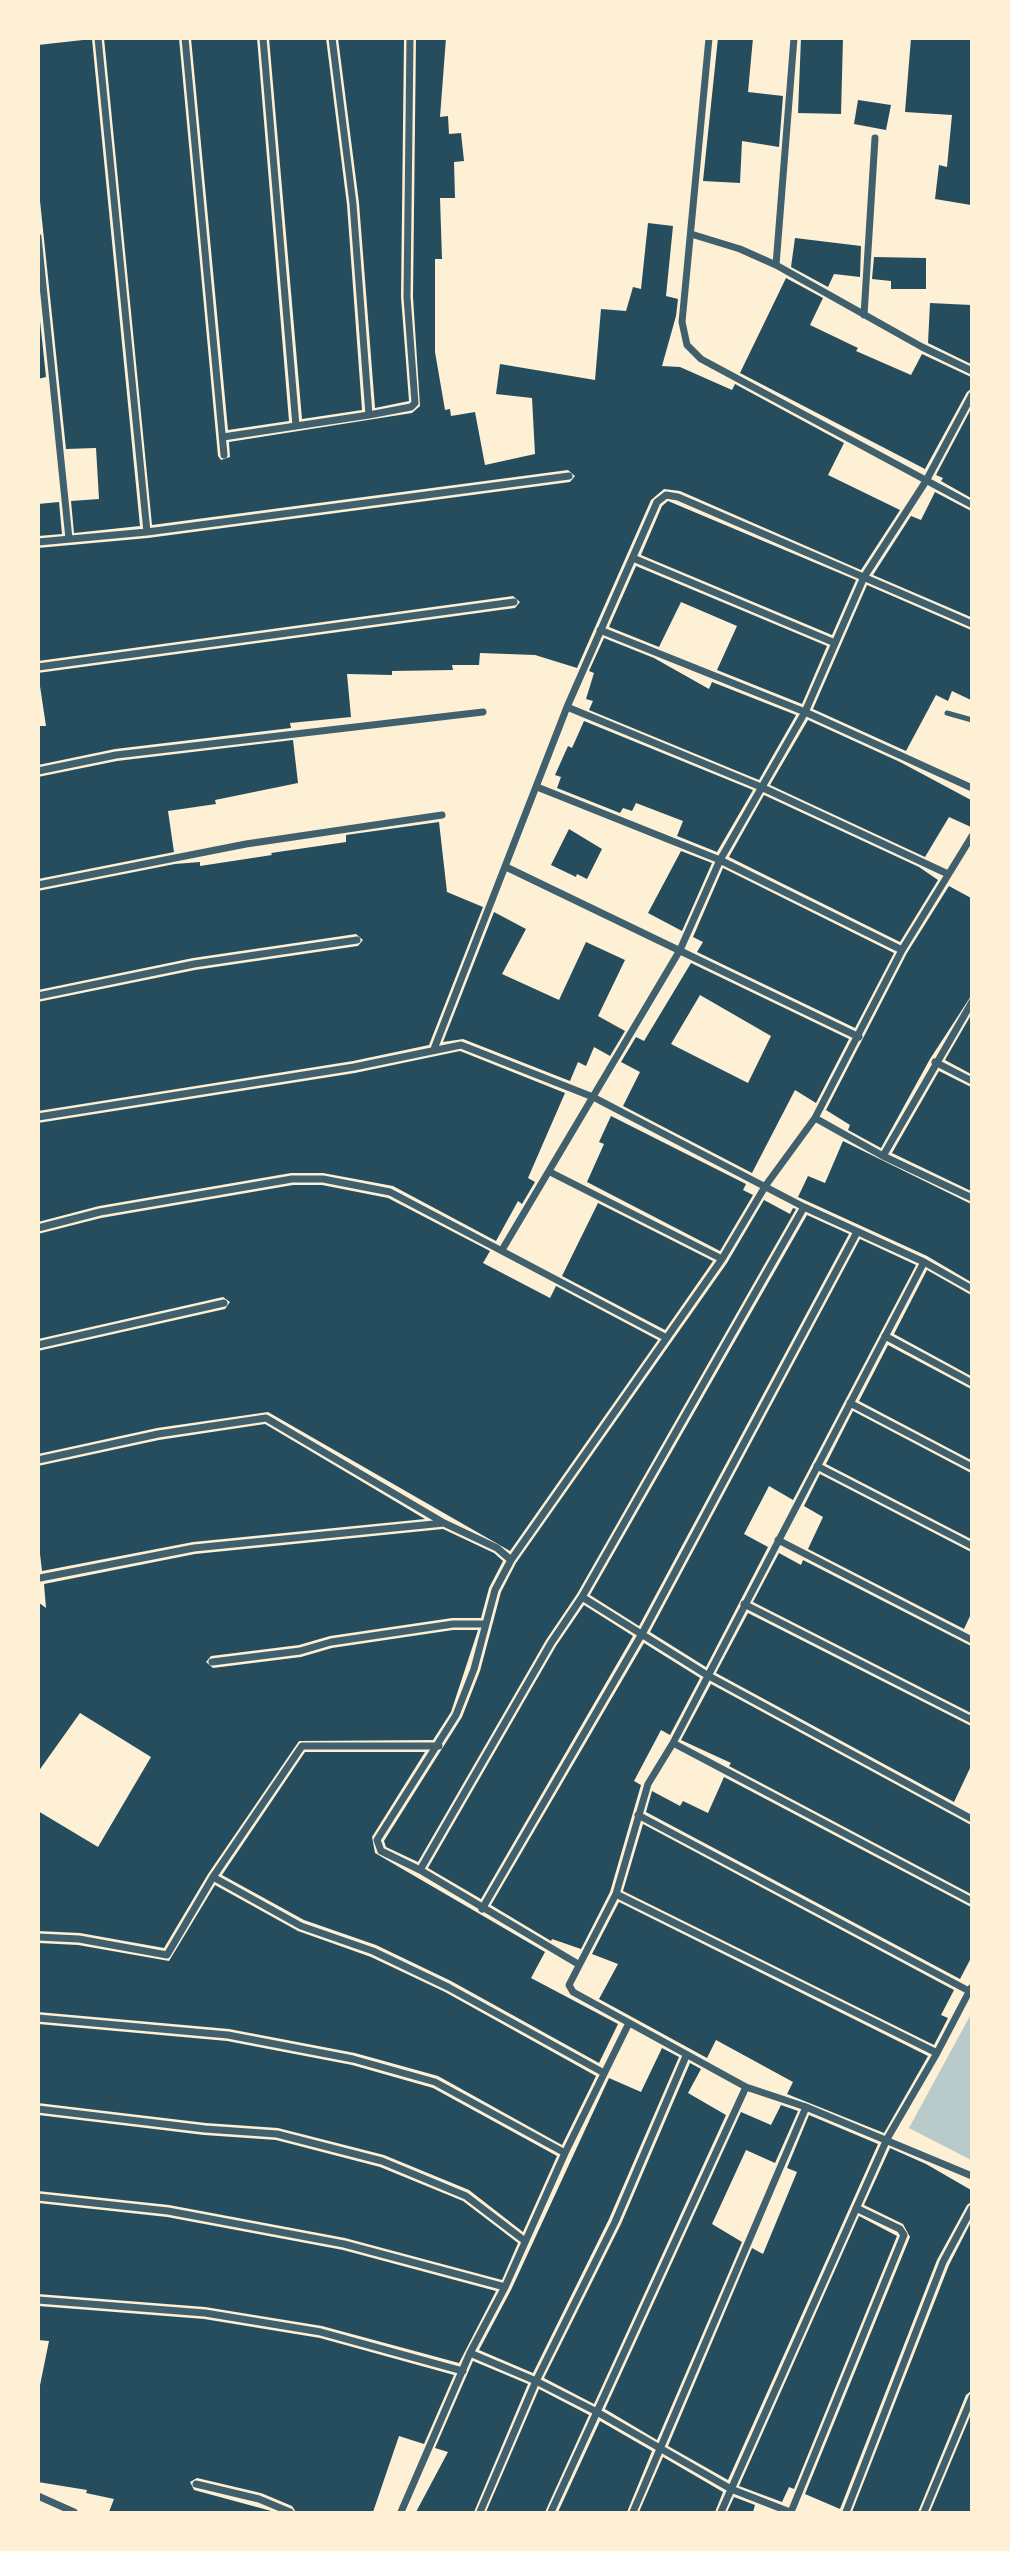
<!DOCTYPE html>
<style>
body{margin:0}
#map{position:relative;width:1010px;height:2551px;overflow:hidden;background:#fdf0d5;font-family:"Golos Text",sans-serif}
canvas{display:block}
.frame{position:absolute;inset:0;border:40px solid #fdf0d5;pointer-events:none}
</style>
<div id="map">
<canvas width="1010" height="2551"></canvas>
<div class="frame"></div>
</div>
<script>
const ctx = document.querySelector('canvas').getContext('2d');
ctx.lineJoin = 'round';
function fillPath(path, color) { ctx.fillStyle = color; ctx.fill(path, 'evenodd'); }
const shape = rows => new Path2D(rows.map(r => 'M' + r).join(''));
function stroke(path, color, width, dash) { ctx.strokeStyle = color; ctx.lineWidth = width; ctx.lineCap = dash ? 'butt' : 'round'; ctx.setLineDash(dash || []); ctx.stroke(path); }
const green = shape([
 [971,2014,971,2160,909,2128]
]);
const building = shape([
 [104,38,179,38,218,456,221,460,230,457,229,442,412,413,420,406,413,297,416,38,446,38,440,117,448,116,449,134,461,133,464,161,454,162,455,198,440,198,442,259,435,259,435,352,445,410,450,409,451,416,475,412,485,465,535,454,532,398,496,394,500,364,595,380,601,309,626,311,633,287,641,289,648,223,673,226,666,296,678,299,676,316,662,366,680,367,732,390,735,384,844,443,828,475,900,510,861,570,680,491,664,489,651,500,577,668,535,655,480,653,479,665,452,665,453,670,392,671,392,675,347,674,351,717,290,723,291,728,115,749,38,765,38,726,46,726,38,673,515,608,520,602,513,596,38,661,38,548,148,538,570,482,575,476,568,470,152,525],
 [191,38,257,38,289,421,228,430],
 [269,38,326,38,347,205,362,410,302,419],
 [338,38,404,38,401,297,409,401,375,408,359,203],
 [718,38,753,38,748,92,783,96,779,147,742,141,740,183,703,181],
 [801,38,843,38,841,114,798,113],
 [911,38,971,38,971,205,935,199,939,165,947,167,952,115,905,112],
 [92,39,140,526,74,533,71,501,99,499,96,448,66,449,38,182,38,45],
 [858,100,891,105,886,130,854,124],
 [795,238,861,246,860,277,834,274,828,287,791,267],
 [874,257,926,258,926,289,891,289,891,281,872,279],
 [786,278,823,298,810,325,858,348,856,351,911,375,922,354,971,377,971,389,967,392,925,469,740,373],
 [38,302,46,377,38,379],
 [930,303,971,305,971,364,928,343],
 [971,409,971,498,941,481,943,478,936,475],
 [935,492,971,511,971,617,873,575,911,516,921,520],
 [668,501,856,580,832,635,641,555,662,506],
 [59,502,62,534,38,536,38,504],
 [636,566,827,646,802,704,717,670,737,626,681,602,659,647,609,627],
 [867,585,971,630,971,700,952,691,948,701,936,695,906,751,813,709],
 [604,638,654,658,709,689,712,682,796,715,759,780,589,710,593,701,586,699,594,673,589,671],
 [808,720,900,762,971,800,971,827,949,817,925,857,770,785],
 [584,721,753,790,717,852,677,836,683,821,636,803,632,811,623,808,620,813,557,788,561,777,555,775,568,746,572,748],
 [293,740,298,783,215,800,216,804,168,811,174,852,38,879,38,777,117,761],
 [764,795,919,867,938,880,900,942,729,857],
 [439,822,447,892,483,907,429,1045,353,1061,38,1111,38,1002,195,970,358,946,363,940,356,934,193,958,38,990,38,891,175,864,200,862,200,866,272,855,271,853,346,842,346,835],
 [569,829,602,849,587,879,577,874,576,877,551,865],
 [681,851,712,863,682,931,648,913],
 [723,868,894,953,855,1028,697,952,703,942,693,937],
 [949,886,971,898,971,996,930,1059,881,1148,848,1130,850,1125,826,1110,907,953],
 [494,912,526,929,502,974,559,1000,586,942,625,960,598,1016,625,1031,610,1056,594,1047,586,1066,578,1062,570,1081,463,1039,443,1042],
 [691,963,849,1039,816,1103,795,1090,752,1173,623,1106,640,1072,621,1062,636,1037,644,1041],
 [700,995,771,1036,748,1083,671,1044],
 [971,1015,971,1074,945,1060],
 [460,1051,565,1093,528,1178,535,1182,522,1204,518,1201,496,1241,393,1186,323,1173,291,1173,99,1206,38,1222,38,1123,355,1073],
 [939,1071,971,1087,971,1191,892,1153],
 [611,1116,746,1184,743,1190,753,1195,720,1251,587,1182,604,1144,599,1142],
 [843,1141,971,1204,971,1282,927,1256,798,1197,808,1176,825,1183],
 [293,1185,322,1185,388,1198,490,1251,483,1263,550,1298,556,1286,658,1340,510,1551,268,1412,157,1428,38,1454,38,1351,225,1309,230,1302,223,1297,38,1339,38,1234,101,1218],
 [764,1200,790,1214,793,1208,796,1209,577,1594,546,1640,418,1862,386,1847,384,1841,462,1717,480,1671,501,1592,516,1563,727,1263],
 [598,1203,713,1261,665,1330,562,1276],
 [807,1215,849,1234,639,1626,590,1595],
 [860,1239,916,1265,793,1500,769,1486,744,1534,768,1547,706,1667,650,1632],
 [927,1270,971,1295,971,1376,894,1334],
 [888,1345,971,1389,971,1460,859,1401],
 [853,1411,971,1473,971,1539,826,1464],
 [265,1424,425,1519,193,1542,42,1571,38,1537,38,1466,159,1440],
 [820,1474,971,1552,971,1614,964,1629,808,1549,823,1517,804,1506],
 [443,1529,494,1553,503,1561,489,1588,481,1618,452,1618,330,1636,299,1645,211,1656,206,1662,213,1668,301,1657,332,1648,453,1630,478,1630,451,1712,433,1740,299,1741,208,1874,164,1948,80,1933,38,1931,38,1811,98,1847,151,1757,80,1713,38,1772,38,1602,46,1608,44,1584,195,1554],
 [779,1553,801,1565,803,1560,971,1646,971,1713,753,1602],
 [584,1605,633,1636,481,1899,428,1868,556,1646],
 [748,1613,971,1726,971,1766,954,1802,716,1673],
 [644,1643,700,1678,670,1735,661,1730,634,1781,641,1785,610,1892,581,1949,552,1939,551,1941,491,1905],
 [711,1684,971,1825,971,1894,729,1766,731,1763,681,1740],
 [305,1752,425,1752,372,1837,375,1853,545,1952,531,1978,618,2024,599,2063,451,1981,376,1945,304,1920,222,1875],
 [724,1777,971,1907,971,1958,960,1979,646,1812,652,1791,680,1806,683,1801,708,1813],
 [643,1824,954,1990,941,2015,948,2018,934,2045,623,1891],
 [215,1885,298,1931,371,1957,445,1992,596,2076,562,2145,438,2076,355,2053,229,2029,38,2012,38,1943,78,1945,169,1961],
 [619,1902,928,2056,884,2133,787,2094,793,2082,716,2040,707,2058,599,1999,618,1964,592,1954],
 [38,2024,227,2041,352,2065,433,2088,557,2156,523,2232,469,2190,384,2155,278,2128,206,2123,38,2103],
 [662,2048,679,2057,609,2219,533,2373,479,2350,511,2290,609,2078,641,2092],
 [690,2063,701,2069,688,2093,726,2115,594,2404,544,2378,621,2224],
 [781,2105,798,2111,775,2163,746,2150,712,2224,742,2242,657,2440,605,2409,741,2112,771,2125],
 [38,2115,204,2135,276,2140,380,2167,463,2201,518,2243,502,2280,345,2238,169,2205,38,2191],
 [809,2115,878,2144,728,2480,668,2446,752,2248,763,2254,797,2172,787,2168],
 [890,2148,926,2164,971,2190,971,2202,967,2205,937,2260,840,2509,805,2494,910,2237,903,2224,864,2205],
 [38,2203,167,2217,343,2250,496,2291,459,2363,322,2326,205,2307,38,2294],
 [859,2216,897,2236,794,2489,789,2487,782,2502,739,2486],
 [971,2222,971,2391,966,2395,918,2512,852,2512,949,2265],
 [38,2306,204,2319,320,2338,454,2375,424,2444,399,2436,373,2512,296,2512,292,2506,261,2493,197,2478,190,2482,194,2490,275,2512,109,2512,114,2499,86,2493,87,2490,38,2482,38,2395,49,2341,38,2340],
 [473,2361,528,2384,474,2512,416,2512,448,2452,435,2448],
 [539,2389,589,2415,545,2512,486,2512],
 [971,2414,971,2512,930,2512],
 [600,2421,652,2451,627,2512,558,2512],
 [663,2457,723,2492,715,2512,639,2512],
 [734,2497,755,2505,753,2512,727,2512]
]);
const service = shape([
 [947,713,972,720]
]);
const minor = shape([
 [98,38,147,532],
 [185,38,224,455],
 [263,38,296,426],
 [709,38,682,322,687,345,701,359,972,505],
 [691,234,740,249,776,265,922,347,972,371],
 [38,237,69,539],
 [776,265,794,38],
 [864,315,875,138],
 [369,415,411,407,415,403,407,297,410,38],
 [223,437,369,415,353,204,332,38],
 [38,542,147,532,569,476],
 [633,558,835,643],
 [600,630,805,712,972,788],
 [38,667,514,602],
 [567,707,761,787,948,874],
 [38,771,116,755,483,712],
 [537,787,720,860,902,950],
 [506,867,859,1037],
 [38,885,246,844,442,815],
 [38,996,194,964,357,940],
 [434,1049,567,707,657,502,666,495,678,497,972,624],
 [935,1062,972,1081],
 [38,1117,354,1067,461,1045,593,1097,804,1207,924,1262,972,1289],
 [815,1118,883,1156,972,1198],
 [883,1156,972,1002],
 [550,1172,722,1259],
 [38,1228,100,1212,292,1179,323,1179,390,1192,665,1337],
 [502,1250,680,950,720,860,805,712,864,577,926,481,972,395],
 [924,1262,673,1743,648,1784,616,1894,569,1985,573,1992,746,2087,806,2107,972,2176],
 [885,1336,972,1383],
 [38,1345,224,1303],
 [850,1403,972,1467],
 [38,1460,158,1434,266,1418,444,1523,497,1548,511,1560],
 [817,1466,972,1546],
 [778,1540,972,1640],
 [40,1578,194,1548,444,1523],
 [582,1597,707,1675,972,1819],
 [744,1604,972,1720],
 [212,1662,300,1651,331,1642,453,1624,486,1624],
 [673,1743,972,1901],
 [638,1815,969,1991],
 [420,1870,551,1643,582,1597,804,1207],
 [213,1877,302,1746,439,1746],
 [616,1894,937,2053,887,2139,721,2512],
 [482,1909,643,1632,857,1232],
 [38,1937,79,1939,167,1955,213,1877,301,1926,373,1951,448,1987,604,2073],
 [578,1964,420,1870,381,1851,377,1840,456,1715,474,1669,495,1590,511,1560,722,1259,766,1185,815,1118,902,950,972,836],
 [38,2018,228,2035,353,2059,435,2082,565,2153],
 [937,2053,971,1988],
 [38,2109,205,2129,277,2134,382,2161,466,2196,525,2241],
 [38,2197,168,2211,344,2244,505,2287],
 [38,2300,205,2313,321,2332,463,2371],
 [470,2353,536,2381,597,2412,731,2489,790,2512],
 [196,2484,259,2499,290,2512],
 [38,2496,74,2512],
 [401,2512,470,2353,505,2287,565,2153,629,2023],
 [480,2512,536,2381,615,2222,686,2056],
 [551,2512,746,2087],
 [633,2512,806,2107],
 [791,2512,904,2235,900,2229,856,2208],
 [846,2512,943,2262,972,2208],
 [924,2512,972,2397]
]);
fillPath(green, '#b9caca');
fillPath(building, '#264d5e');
stroke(service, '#3f606c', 5);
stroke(minor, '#3f606c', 7);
</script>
